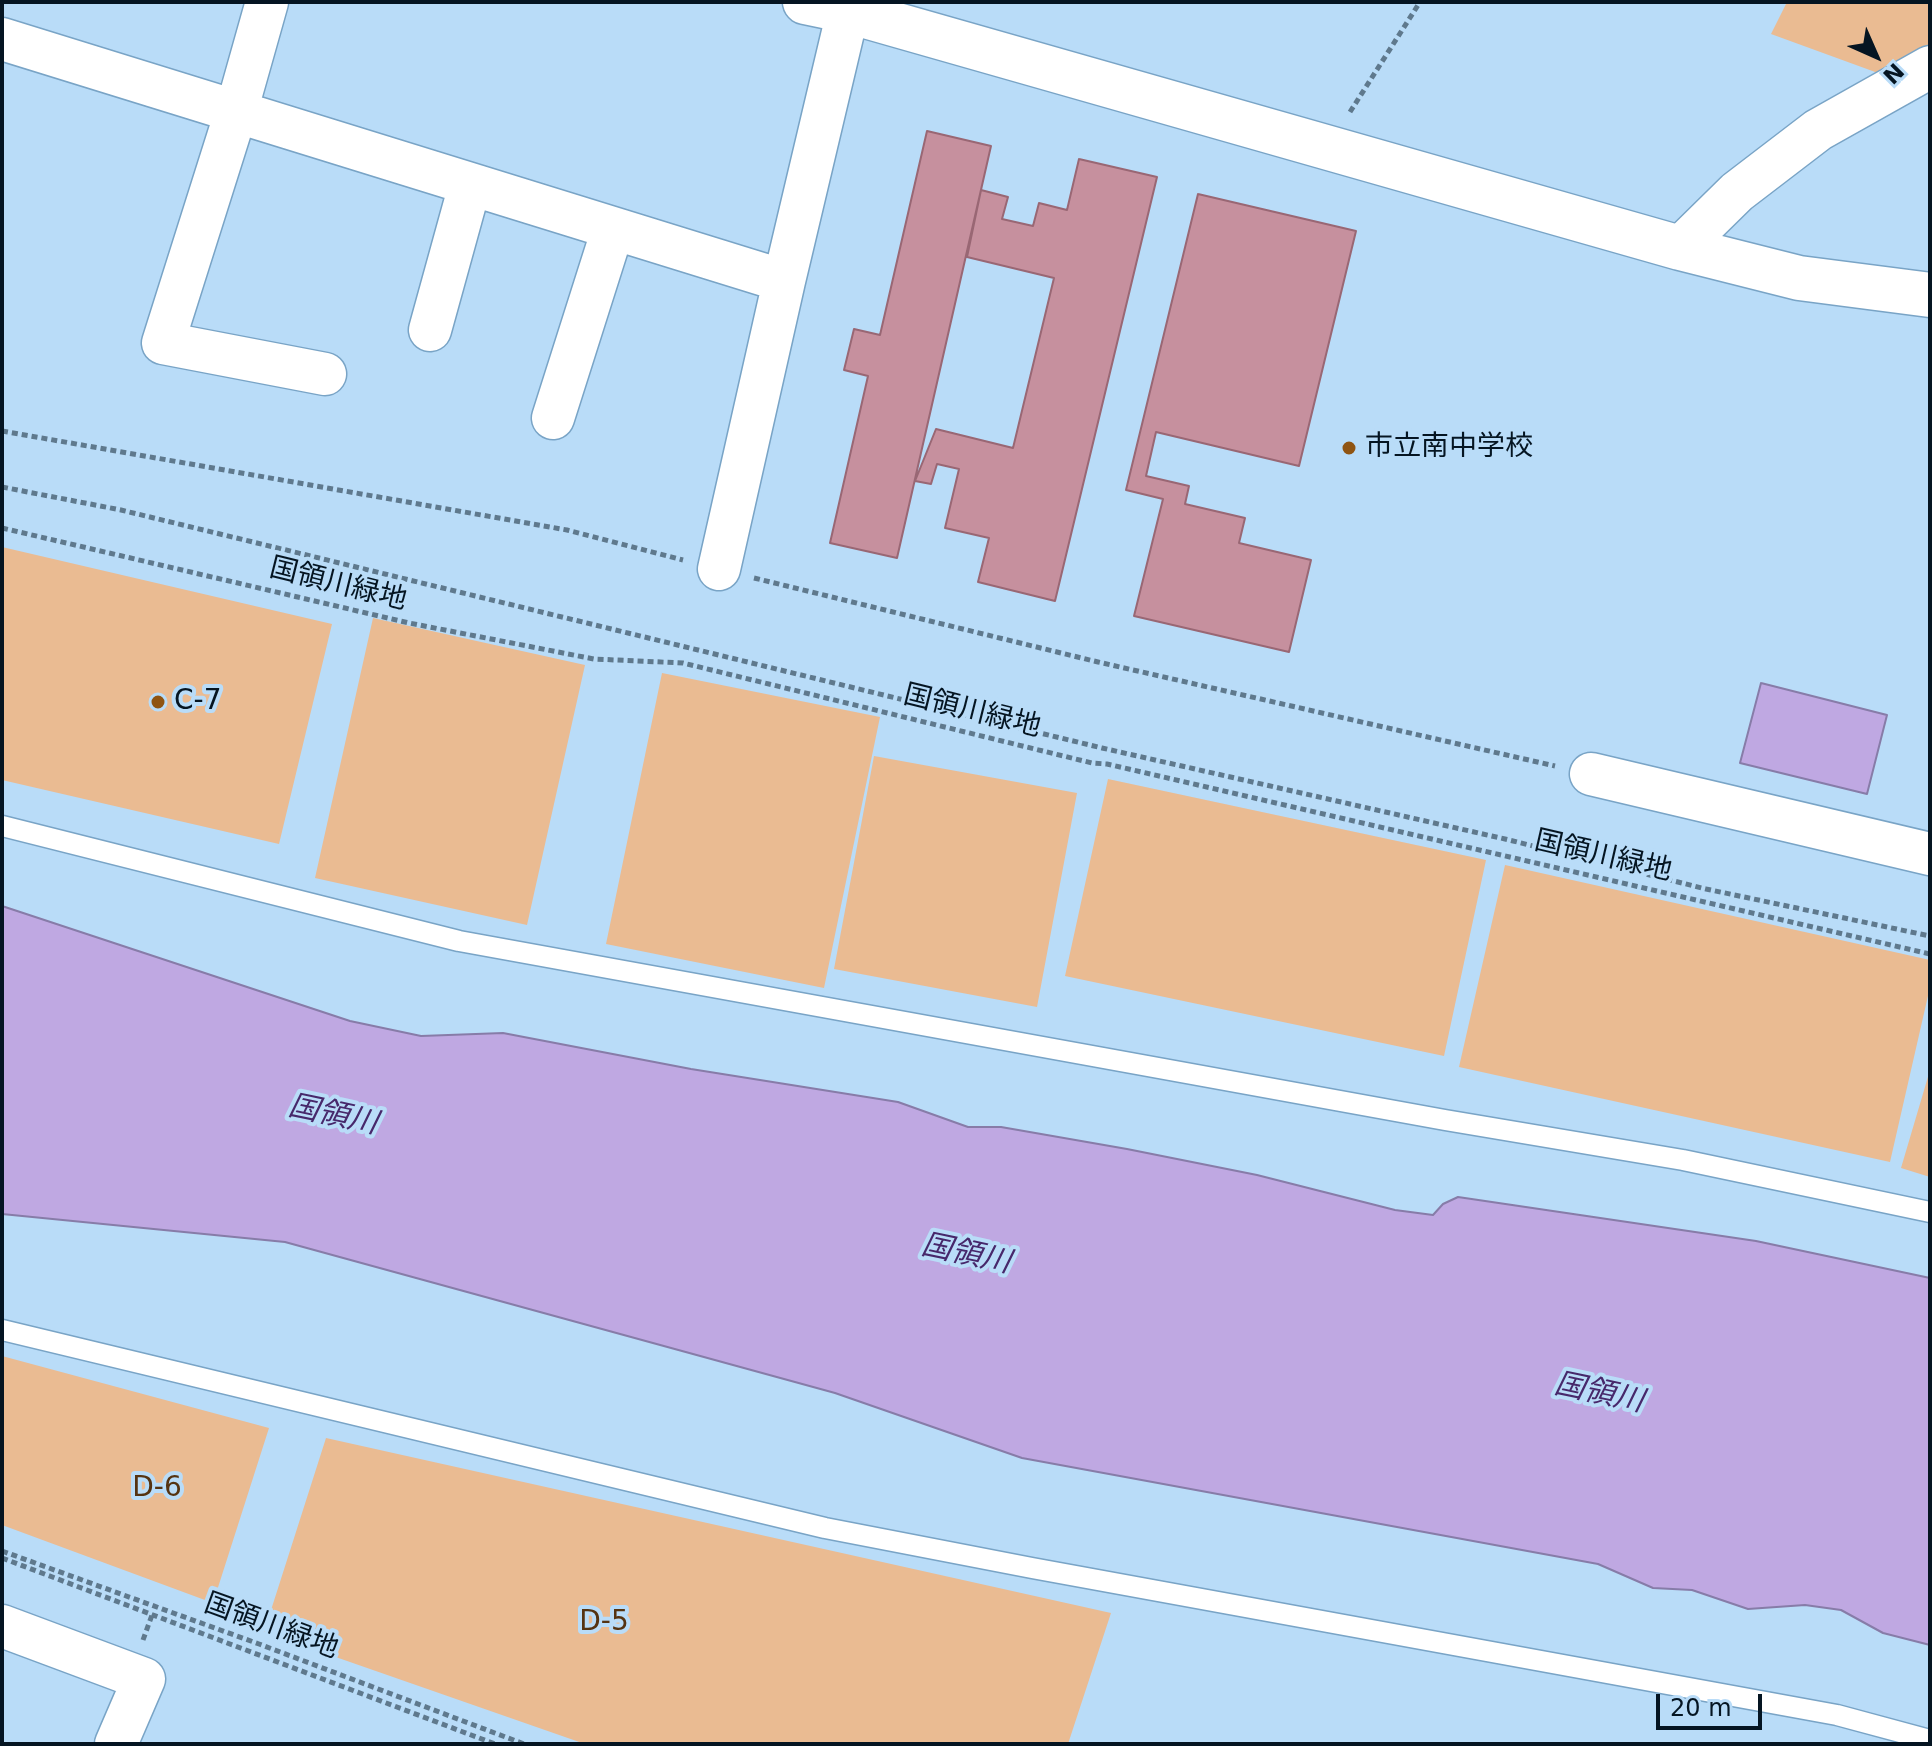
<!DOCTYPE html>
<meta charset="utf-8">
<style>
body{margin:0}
#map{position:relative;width:1932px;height:1746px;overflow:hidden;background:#b9dcf8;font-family:"DejaVu Sans",sans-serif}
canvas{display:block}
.frame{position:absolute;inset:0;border:4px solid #051522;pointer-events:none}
.north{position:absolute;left:1836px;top:16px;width:80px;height:80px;-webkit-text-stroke:6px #b9dcf8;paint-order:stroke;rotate:135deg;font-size:22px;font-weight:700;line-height:32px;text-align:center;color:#051522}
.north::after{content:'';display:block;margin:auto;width:28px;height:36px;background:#051522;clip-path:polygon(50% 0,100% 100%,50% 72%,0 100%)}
.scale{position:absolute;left:1656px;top:1694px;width:106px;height:36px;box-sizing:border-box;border:4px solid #051522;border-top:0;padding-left:10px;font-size:24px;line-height:28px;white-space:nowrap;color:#051522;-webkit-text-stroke:6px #b9dcf8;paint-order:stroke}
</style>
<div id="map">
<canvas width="1932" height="1746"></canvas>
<div class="frame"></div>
<div class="north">N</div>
<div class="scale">20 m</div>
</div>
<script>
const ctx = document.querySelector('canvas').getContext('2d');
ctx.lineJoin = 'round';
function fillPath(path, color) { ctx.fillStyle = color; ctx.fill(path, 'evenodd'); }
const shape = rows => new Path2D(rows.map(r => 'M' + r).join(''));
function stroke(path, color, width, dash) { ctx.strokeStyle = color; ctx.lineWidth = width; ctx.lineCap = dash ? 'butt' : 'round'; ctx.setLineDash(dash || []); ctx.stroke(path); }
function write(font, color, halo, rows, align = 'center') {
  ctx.font = font + ' "DejaVu Sans","Noto Sans JP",sans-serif'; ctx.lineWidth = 8; ctx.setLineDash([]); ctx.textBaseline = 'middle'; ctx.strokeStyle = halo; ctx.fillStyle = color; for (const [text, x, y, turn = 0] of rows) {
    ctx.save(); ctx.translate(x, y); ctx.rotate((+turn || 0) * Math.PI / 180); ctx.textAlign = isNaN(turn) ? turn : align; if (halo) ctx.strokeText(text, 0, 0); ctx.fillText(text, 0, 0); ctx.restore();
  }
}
const green = shape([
 [1787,2,1930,2,1930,92,1771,34],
 [2,547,332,624,279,844,2,780],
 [373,618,585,665,527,925,315,878],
 [662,673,880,717,824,988,606,944],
 [874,756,1077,793,1037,1007,834,969],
 [1108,779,1486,860,1444,1056,1065,976],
 [1505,865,1930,960,1930,987,1890,1162,1459,1067],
 [1930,1070,1930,1177,1901,1168],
 [2,1356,269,1428,213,1603,2,1525],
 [326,1438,1111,1613,1068,1744,585,1744,264,1632]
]);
const water = shape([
 [1761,683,1887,715,1867,794,1740,763,1761,683],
 [2,906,350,1021,421,1036,503,1033,691,1069,898,1102,968,1127,1001,1127,1127,1149,1257,1175,1395,1210,1433,1215,1443,1204,1458,1197,1756,1241,1930,1278,1930,1645,1883,1633,1841,1610,1805,1605,1748,1609,1692,1590,1653,1588,1598,1564,1022,1458,835,1393,285,1242,2,1214,2,906]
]);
const building = shape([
 [927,131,991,146,897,558,830,543,868,376,844,370,854,329,880,335,927,131],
 [1079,159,1157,177,1055,601,978,582,989,538,945,528,959,469,937,464,931,484,915,481,936,429,1013,448,1054,278,967,257,981,190,1008,197,1002,219,1033,226,1039,203,1067,210,1079,159],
 [1198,194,1356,231,1299,466,1156,432,1146,476,1189,486,1185,504,1245,518,1239,543,1311,560,1289,652,1134,616,1163,499,1126,490,1198,194]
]);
const path = shape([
 [1350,112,1420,2],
 [2,431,567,530,683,560],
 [2,487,121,510,1102,748,1505,839,1706,889,1930,936],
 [2,528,409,623,594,659,683,663,1092,763,1107,764,1930,954],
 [754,578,1098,662,1555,766],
 [2,1551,259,1644,524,1744],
 [2,1558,495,1744],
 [143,1640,152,1615]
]);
const service = shape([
 [2,826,459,941,1445,1120,1683,1160,1930,1212],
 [2,1330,825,1528,1032,1568,1837,1715,1930,1740]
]);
const minor = shape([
 [267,2,236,112,163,343,325,374],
 [2,39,784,281,719,569],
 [1680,248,1737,192,1818,130,1930,67],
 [784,281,848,11,853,2],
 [430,330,470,185],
 [553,418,613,229],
 [1591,774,1930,854],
 [2,1626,144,1679,116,1744]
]);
const tertiary = shape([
 [805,2,848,11,1680,248,1799,278,1930,295]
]);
const markers = [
 [1349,448,8,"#8f5412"],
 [158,702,8,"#8f5412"]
];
const poiNames = [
 ["市立南中学校",1365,448],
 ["C-7",174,702]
];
const streetNames = [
 ["国領川緑地",338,585,14],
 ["国領川緑地",972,712,14],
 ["国領川緑地",1603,857,13],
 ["国領川緑地",271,1627,20]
];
const parkNames = [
 ["D-6",157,1489],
 ["D-5",604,1623]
];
const waterNames = [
 ["国領川",333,1116,12],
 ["国領川",966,1255,12],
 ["国領川",1599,1394,12]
];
fillPath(green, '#eabb92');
fillPath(water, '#bfa8e2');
stroke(water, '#877ca8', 2);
fillPath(building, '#c6909e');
stroke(building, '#996774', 2);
stroke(service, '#79a4c6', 23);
stroke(minor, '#79a4c6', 45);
stroke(tertiary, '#79a4c6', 47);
stroke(path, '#5f798d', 5, [6, 4]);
stroke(service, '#fff', 20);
stroke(minor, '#fff', 42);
stroke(tertiary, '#fff', 44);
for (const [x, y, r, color] of markers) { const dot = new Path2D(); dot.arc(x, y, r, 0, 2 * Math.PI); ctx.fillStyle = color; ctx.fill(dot); stroke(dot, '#b9dcf8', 3); }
write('28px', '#051522', '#b9dcf8', poiNames, 'left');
write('28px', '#051522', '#b9dcf8', streetNames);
write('28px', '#531', '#b9dcf8', parkNames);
write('italic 30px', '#47286b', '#b9dcf8', waterNames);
</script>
